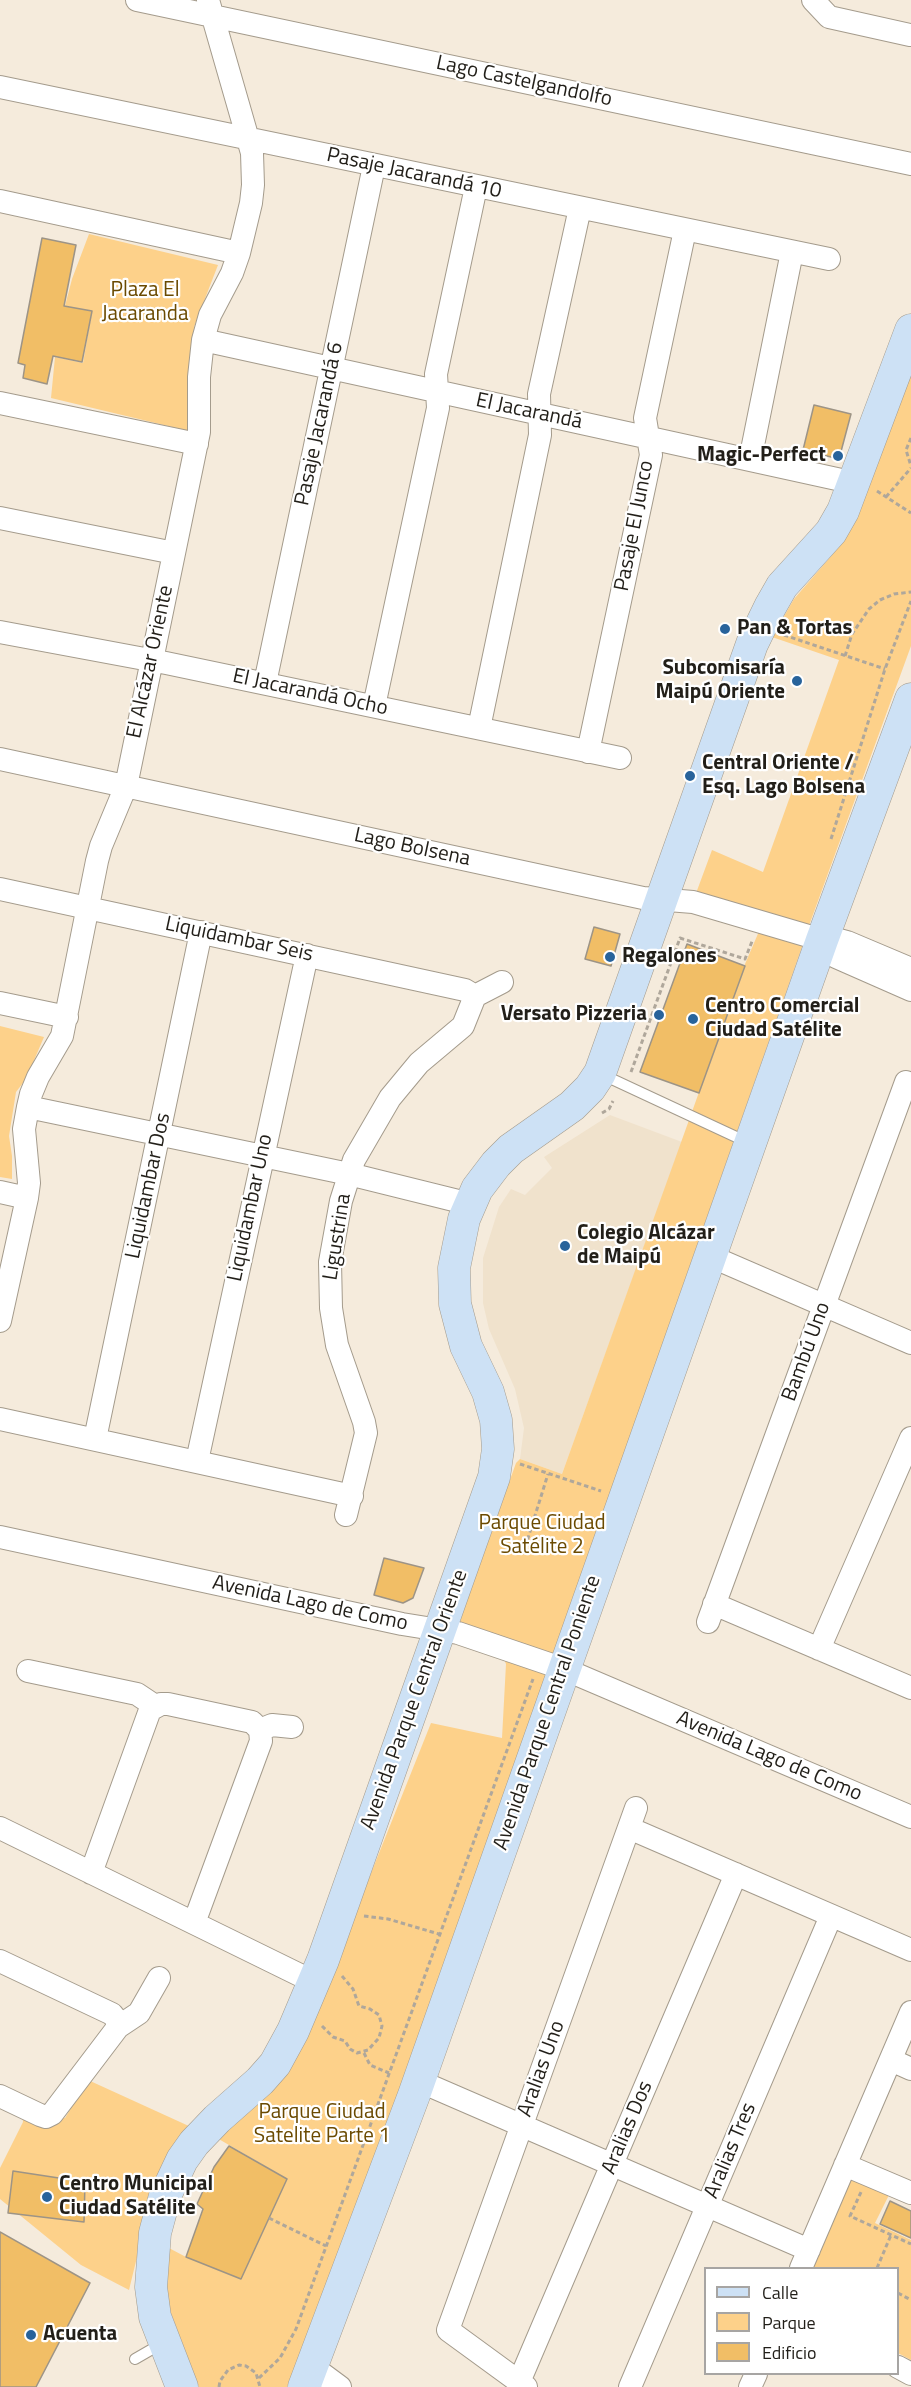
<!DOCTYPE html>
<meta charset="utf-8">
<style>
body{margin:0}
#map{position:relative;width:911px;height:2387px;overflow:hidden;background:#f5ebdc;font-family:"Titillium Web",sans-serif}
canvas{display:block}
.legend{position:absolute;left:704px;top:2267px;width:195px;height:108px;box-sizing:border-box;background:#fff;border:2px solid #a7a5a3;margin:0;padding:8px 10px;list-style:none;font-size:18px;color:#221f19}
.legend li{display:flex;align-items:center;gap:12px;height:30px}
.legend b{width:30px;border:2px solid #a7a5a3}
</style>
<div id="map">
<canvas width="911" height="2387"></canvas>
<ul class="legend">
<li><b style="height:8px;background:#cde1f5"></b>Calle</li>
<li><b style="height:16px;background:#fdd18a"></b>Parque</li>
<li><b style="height:16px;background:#f1be66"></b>Edificio</li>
</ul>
</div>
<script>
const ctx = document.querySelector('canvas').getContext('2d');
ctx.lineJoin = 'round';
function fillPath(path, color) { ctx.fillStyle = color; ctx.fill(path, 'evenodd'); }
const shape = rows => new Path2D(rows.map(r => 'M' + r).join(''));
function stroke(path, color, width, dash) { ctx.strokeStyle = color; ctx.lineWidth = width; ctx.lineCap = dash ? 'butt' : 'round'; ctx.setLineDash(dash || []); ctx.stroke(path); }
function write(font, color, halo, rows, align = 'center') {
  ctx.font = font + ' "Titillium Web",sans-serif'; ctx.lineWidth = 4.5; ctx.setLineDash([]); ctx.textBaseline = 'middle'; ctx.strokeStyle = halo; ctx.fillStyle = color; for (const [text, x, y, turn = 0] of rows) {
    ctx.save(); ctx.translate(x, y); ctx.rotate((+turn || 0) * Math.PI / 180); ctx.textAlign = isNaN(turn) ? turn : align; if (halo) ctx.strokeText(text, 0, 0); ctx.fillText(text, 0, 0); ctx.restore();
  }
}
const built = shape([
 [610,1115,682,1142,562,1474,520,1459,524,1428,515,1389,489,1329,483,1303,483,1258,499,1207,511,1189,525,1195,552,1168,544,1157]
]);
const green = shape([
 [89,234,218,265,194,327,189,431,51,398,55,357,83,363,92,311,65,306,72,279],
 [911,350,911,646,807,931,695,896,712,850,763,872,839,660,772,637,794,599,833,554,843,538],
 [760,929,803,944,552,1658,458,1633,462,1614,516,1463,520,1459,562,1474,745,964],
 [0,1026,44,1037,26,1079,16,1092,9,1136,12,1156,12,1179,0,1177],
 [503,1657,554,1673,300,2358,287,2387,199,2387,169,2308,167,2293,167,2247,186,2257,241,2279,287,2179,217,2138,304,2041,431,1723,502,1738,506,1664],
 [88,2080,191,2127,154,2187,129,2290,81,2265,0,2199,0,2168,23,2122,22,2112,65,2118],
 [848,2176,892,2189,875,2223,911,2240,911,2360,898,2353,898,2268,813,2268]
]);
const building = shape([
 [42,238,76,245,64,306,92,311,82,362,53,356,47,384,23,378,25,365,18,363,42,238],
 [814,405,851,414,839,459,803,450,814,405],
 [594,927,620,934,611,966,585,959,594,927],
 [687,944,745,966,699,1093,640,1072,687,944],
 [384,1558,424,1568,413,1598,403,1603,374,1595,384,1558],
 [229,2146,287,2179,241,2279,186,2257,203,2209,197,2204,214,2167,229,2146],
 [13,2171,85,2182,84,2222,8,2213,13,2171],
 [890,2201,911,2211,911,2238,880,2224,890,2201],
 [0,2232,90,2283,36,2387,0,2387,0,2232]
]);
const path = shape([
 [911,438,906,450,911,466],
 [877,491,911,513],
 [886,497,911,468],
 [784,635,885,669],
 [845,656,852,634,869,609,880,600,894,594,911,592],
 [831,839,885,669,911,601],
 [631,1072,680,938,745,959,753,939],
 [602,1113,609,1109,613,1101],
 [520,1464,601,1491],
 [523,1554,548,1474],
 [364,1916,388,1919,439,1934],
 [322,2026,333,2037,345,2041,350,2049,357,2053,368,2050,379,2038,382,2026,379,2015,370,2009,359,2006,353,1989,342,1976],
 [364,2053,370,2065,389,2073],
 [861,2192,850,2216,911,2244],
 [269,2218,326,2246],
 [877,2268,891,2235],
 [898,2293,911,2300],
 [259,2378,280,2358,296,2329,533,1679],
 [219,2387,220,2381,228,2370,239,2365,246,2366,256,2373,260,2387]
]);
const lane = shape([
 [601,1074,747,1142],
 [135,2359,161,2344]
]);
const street = shape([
 [137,0,911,164],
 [813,0,829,17,910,35],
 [0,87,829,259],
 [0,201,239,253],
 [203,340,855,483],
 [0,403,197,444],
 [750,460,792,252],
 [0,518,174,553],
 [0,632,166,663,620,758],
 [265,683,374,166],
 [374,706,438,408,436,374,476,187],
 [479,728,540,435,539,394,580,208],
 [588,752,651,455,645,418,685,230],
 [0,759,643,898,693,902,822,940,836,939,847,942,911,969],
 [0,889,465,990,475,996],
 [822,940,836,957,911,990],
 [475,996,502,982],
 [0,1003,67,1017],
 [28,1107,349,1174,470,1204],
 [0,1192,27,1198],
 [710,1256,911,1343],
 [0,1321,27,1198,29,1183,24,1129,28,1107,31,1094,38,1077,62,1036,97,861,101,846,126,786,199,432,199,377,203,340,210,315,232,273,239,253,251,203,253,185,252,153,208,0],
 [0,1419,352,1496],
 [95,1439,201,932],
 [197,1461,307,955],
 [346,1515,366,1433,364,1422,337,1345,331,1308,330,1262,341,1201,354,1160,390,1098,419,1063,463,1026,475,996],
 [0,1537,402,1624,458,1633,564,1669,911,1817],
 [714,1604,911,1688],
 [708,1622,906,1082],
 [819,1649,911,1438],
 [28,1671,137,1694,155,1706],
 [260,1730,272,1725,292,1727],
 [0,1828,314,1982],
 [629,1828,911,1950],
 [91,1873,150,1710,161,1704,168,1704,252,1722,260,1730,261,1741,194,1923],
 [0,1961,112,2014,116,2019,118,2027,52,2114,46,2117,40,2115,0,2096],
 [118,2027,139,2013,159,1978],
 [891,2060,911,2069],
 [419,2081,809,2250],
 [845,2165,911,2193],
 [801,2268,911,2012],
 [313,2367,340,2387],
 [898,2367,911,2374],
 [519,2382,736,1874],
 [526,2387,448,2330,636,1808],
 [630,2387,831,1916],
 [750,2387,756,2374]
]);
const secondary = shape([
 [182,2387,155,2317,151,2287,155,2233,165,2196,182,2160,194,2143,217,2119,260,2081,275,2064,293,2031,323,1960,494,1477,498,1449,496,1420,488,1392,466,1346,455,1304,454,1268,464,1219,477,1189,496,1164,511,1149,572,1106,590,1088,600,1073,752,644,770,607,782,586,831,532,843,511,911,330],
 [304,2387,414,2095,822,940,911,699]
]);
const markers = [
 [838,456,6,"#28639b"],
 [725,629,6,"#28639b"],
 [797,681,6,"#28639b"],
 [690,776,6,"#28639b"],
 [610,957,6,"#28639b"],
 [659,1015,6,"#28639b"],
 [693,1019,6,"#28639b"],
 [565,1246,6,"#28639b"],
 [47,2197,6,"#28639b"],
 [31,2335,6,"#28639b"]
];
const streetNames = [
 ["Lago Castelgandolfo",524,82,12],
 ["Pasaje Jacarandá 10",414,174,12],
 ["El Jacarandá",529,412,12],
 ["Pasaje Jacarandá 6",320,424,-78],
 ["Pasaje El Junco",635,526,-79],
 ["El Alcázar Oriente",151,662,-78],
 ["El Jacarandá Ocho",310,693,12],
 ["Lago Bolsena",412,848,12],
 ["Liquidambar Seis",239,940,12],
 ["Liquidambar Dos",149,1186,-78],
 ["Liquidambar Uno",251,1208,-78],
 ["Ligustrina",338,1237,-81],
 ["Bambú Uno",807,1352,-70],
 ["Avenida Lago de Como",310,1604,12],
 ["Avenida Parque Central Oriente",415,1700,-70],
 ["Avenida Parque Central Poniente",548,1713,-71],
 ["Avenida Lago de Como",769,1757,23],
 ["Aralias Uno",542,2069,-70],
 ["Aralias Dos",628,2128,-67],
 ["Aralias Tres",731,2151,-67]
];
const parkNames = [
 ["Plaza El",145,291],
 ["Jacaranda",145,315],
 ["Parque Ciudad",542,1524],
 ["Satélite 2",542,1548],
 ["Parque Ciudad",322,2113],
 ["Satelite Parte 1",322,2137]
];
const poiNames = [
 ["Magic-Perfect",826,456,"right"],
 ["Pan & Tortas",737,629],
 ["Subcomisaría",785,669,"right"],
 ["Maipú Oriente",785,693,"right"],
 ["Central Oriente /",702,764],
 ["Esq. Lago Bolsena",702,788],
 ["Regalones",622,957],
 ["Centro Comercial",705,1007],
 ["Ciudad Satélite",705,1031],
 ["Versato Pizzeria",647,1015,"right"],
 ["Colegio Alcázar",577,1234],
 ["de Maipú",577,1258],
 ["Centro Municipal",59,2185],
 ["Ciudad Satélite",59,2209],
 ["Acuenta",43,2335]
];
fillPath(built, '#f0e2cc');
fillPath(green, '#fdd18a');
fillPath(building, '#f1be66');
stroke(building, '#9d9486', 1.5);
stroke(lane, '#a49b8c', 12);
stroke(street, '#a49b8c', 24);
stroke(secondary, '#a49b8c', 33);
stroke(path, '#afa79b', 3, [4.5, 3]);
stroke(lane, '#fff', 10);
stroke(street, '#fff', 22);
stroke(secondary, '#cde1f5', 32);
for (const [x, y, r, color] of markers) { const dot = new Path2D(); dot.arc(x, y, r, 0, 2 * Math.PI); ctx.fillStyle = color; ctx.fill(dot); stroke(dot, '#fff', 2); }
write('21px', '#221f19', '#fff', streetNames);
write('21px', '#6b4a00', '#fff', parkNames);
write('bold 21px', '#221f19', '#fff', poiNames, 'left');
</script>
